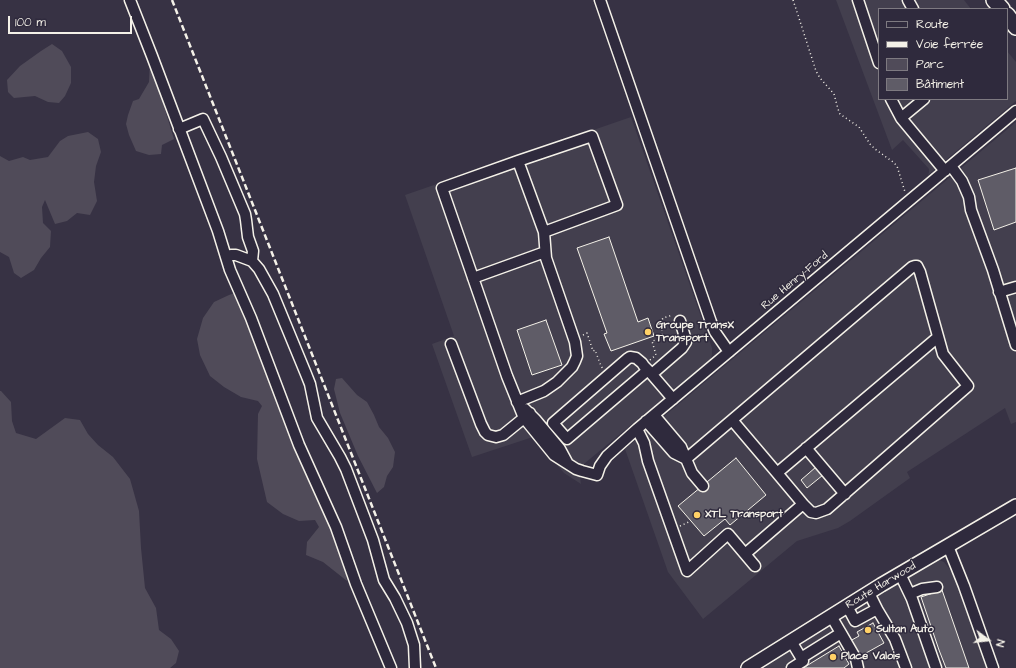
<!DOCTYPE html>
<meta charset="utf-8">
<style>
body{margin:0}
#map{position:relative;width:1016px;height:668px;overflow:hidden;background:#373244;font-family:"Architects Daughter",sans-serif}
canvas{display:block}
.legend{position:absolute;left:878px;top:8px;width:130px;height:92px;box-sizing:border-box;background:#2f2a3d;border:1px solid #7e7a81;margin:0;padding:5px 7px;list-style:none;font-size:12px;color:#f4f1e8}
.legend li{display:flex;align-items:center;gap:8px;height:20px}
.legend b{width:20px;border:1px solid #7e7a81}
.north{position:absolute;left:968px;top:620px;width:40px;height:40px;-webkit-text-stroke:3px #2f2a3d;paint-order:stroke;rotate:105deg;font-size:11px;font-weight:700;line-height:16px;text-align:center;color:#f4f1e8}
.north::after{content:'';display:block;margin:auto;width:14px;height:18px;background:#f4f1e8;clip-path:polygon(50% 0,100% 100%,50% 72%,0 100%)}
.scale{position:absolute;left:8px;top:16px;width:124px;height:18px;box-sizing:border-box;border:2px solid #f4f1e8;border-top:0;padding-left:5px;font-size:12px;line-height:14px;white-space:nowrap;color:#f4f1e8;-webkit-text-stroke:3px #2f2a3d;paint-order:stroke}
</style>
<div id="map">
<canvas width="1016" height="668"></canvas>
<ul class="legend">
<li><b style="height:5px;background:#2f2a3d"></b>Route</li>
<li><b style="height:5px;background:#f4f1e8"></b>Voie ferrée</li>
<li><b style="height:11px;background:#504b59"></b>Parc</li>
<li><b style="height:11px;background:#5f5c67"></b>Bâtiment</li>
</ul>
<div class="north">N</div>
<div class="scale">100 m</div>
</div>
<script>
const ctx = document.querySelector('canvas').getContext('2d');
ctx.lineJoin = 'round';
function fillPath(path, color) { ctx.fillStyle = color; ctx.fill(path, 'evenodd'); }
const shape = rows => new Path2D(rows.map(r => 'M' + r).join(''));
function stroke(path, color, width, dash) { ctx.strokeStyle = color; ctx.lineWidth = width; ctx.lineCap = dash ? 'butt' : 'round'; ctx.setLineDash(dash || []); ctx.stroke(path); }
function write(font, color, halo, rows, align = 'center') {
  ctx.font = font + ' "Architects Daughter",sans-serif'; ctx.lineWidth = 3; ctx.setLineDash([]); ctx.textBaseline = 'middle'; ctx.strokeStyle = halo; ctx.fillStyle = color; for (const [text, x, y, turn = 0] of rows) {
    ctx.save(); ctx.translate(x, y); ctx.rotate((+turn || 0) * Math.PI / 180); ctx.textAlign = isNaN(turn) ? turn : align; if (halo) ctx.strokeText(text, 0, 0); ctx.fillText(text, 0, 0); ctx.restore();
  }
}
const built = shape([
 [836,0,964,0,971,9,879,9,879,99,1007,99,1007,51,1016,62,1016,101,928,175,929,172,929,169,903,140,892,150],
 [631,117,712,348,712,354,711,359,585,463,582,469,580,477,581,484,564,473,533,437,472,457,432,344,454,336,405,195],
 [1016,122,1016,422,1011,424,1005,408,907,472,910,478,850,521,838,528,797,541,703,619,668,572,625,449],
 [935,560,939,560,944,562,955,576,988,668,765,668,769,663,774,659]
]);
const green = shape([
 [52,44,62,51,71,67,71,83,65,96,59,103,48,102,35,96,14,98,8,92,7,80,20,66,41,51],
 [150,61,174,139,162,145,161,154,149,155,136,151,129,135,126,124,128,115,133,101,139,99,149,82],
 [88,132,98,139,101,152,96,166,94,182,97,201,90,215,77,213,67,221,55,224,45,200,42,207,43,223,51,231,50,247,41,258,34,270,21,278,14,273,9,257,0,252,0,156,9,161,23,157,30,160,48,157,60,141,68,136],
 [235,293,259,347,343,557,347,581,323,562,306,555,307,542,319,527,315,520,299,521,283,514,267,502,257,459,258,414,262,406,258,401,241,397,224,387,210,376,200,355,197,339,203,318,214,302,229,295],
 [342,378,357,395,367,402,374,415,379,427,388,438,395,452,393,467,387,476,384,487,377,493,358,456,340,413,334,389,336,379],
 [0,391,1,391,11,402,12,421,16,433,36,439,65,418,80,420,88,434,98,445,113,457,130,479,139,511,141,548,145,588,156,608,159,630,171,639,179,651,176,663,170,668,0,668]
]);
const building = shape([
 [1016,168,1016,222,994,230,978,180,1016,168],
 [609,237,638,322,648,318,654,336,611,351,604,334,607,333,577,248,609,237],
 [546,320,562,365,532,375,517,330,546,320],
 [736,458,766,495,730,525,725,519,704,536,678,506,736,458],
 [816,467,823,475,807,488,801,480,816,467],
 [942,590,969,668,946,668,939,650,921,597,942,590],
 [873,623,884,643,859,657,850,641,859,636,857,632,873,623],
 [839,646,849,664,844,668,803,668,839,646]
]);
const path = shape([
 [793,0,798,15,816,71,820,78,834,94,838,109,840,114,859,127,870,144,875,149,893,162,897,166,905,192],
 [583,335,587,333,593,351,595,350,601,366,603,369],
 [650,360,656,355,652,341,660,339,662,335,663,332,660,325,662,320,663,318,673,315],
 [680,526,691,521]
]);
const minor = shape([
 [130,0,152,56,218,231,230,270,251,318,299,445,336,527,356,584,391,668],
 [600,0,711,322,715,332,729,352],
 [858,0,879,63],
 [908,0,913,9],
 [891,99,901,118],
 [924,99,901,118,945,171],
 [179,129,203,119,221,157,245,214,246,220,248,237,253,251,252,261],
 [518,161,544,232,617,205,592,136,518,161,442,188,507,376,524,418,554,455,576,469,582,471,597,475,600,466,607,456,637,429,1016,111],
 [951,166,962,181,969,197,971,210,993,270,1016,345],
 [226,257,231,255,236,255,252,261,259,269,273,294,306,374,310,384,317,418,340,457,346,469,373,540,384,580,395,598,407,623,414,645,415,668],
 [473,278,545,252],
 [999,292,1016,287],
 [451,344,481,424,485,432,488,435,496,437,503,435,530,413],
 [648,370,567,439,553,423,627,359,630,357,636,358,642,363,644,366,648,370,673,399],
 [652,374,682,348,686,342,685,337,680,321],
 [517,402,544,391,557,382,572,367,575,361,577,356,575,342,546,258,544,232],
 [525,409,535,419,560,449,567,462],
 [654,415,681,447,692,473,703,486],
 [732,420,777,473,938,337],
 [646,421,674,453,686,459],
 [637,429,644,443,648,461,687,571,728,534,755,566],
 [806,448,845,494],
 [686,459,912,267,915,266,917,266,920,272,943,354,968,386,827,509,816,513,811,512,803,504],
 [948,546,964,586,993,668],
 [745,554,803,504,777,473],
 [900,574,912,599,936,668],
 [910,594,922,589,937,587],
 [847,606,855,621,877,609,869,593],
 [877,609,895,639,906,668],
 [841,633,856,659,858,668],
 [791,641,803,661,792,668],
 [801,658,841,633,831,616]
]);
const major = shape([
 [748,668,881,585,1016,506]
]);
const highway = shape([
 [994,0,1002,9],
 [1007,15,1016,27]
]);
const rail = shape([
 [172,0,436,668]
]);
const markers = [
 [648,332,4,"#ffd166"],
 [697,515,4,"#ffd166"],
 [868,630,4,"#ffd166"],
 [833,657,4,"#ffd166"]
];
const streetNames = [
 ["Rue Henry-Ford",795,281,-40],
 ["Route Harwood",881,586,-31]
];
const poiNames = [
 ["Groupe TransX",656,326],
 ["Transport",656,339],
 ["XTL Transport",705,515],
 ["Sultan Auto",876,630],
 ["Place Valois",841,657]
];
fillPath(built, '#433f4e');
fillPath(green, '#504b59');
fillPath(building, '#5f5c67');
stroke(building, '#f4f1e8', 1);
stroke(minor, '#f4f1e8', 13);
stroke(major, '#f4f1e8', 16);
stroke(highway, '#f4f1e8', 18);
stroke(path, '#f4f1e8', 1.5, [1, 3]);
stroke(minor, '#2f2a3d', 10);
stroke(major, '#2f2a3d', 13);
stroke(highway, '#2f2a3d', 15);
stroke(rail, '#f4f1e8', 2.5, [6, 3]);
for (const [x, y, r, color] of markers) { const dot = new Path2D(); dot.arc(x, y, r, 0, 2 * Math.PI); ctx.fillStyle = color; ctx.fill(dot); stroke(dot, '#2f2a3d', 1.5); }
write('11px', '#f4f1e8', '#2f2a3d', streetNames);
write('bold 11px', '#f4f1e8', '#2f2a3d', poiNames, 'left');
</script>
